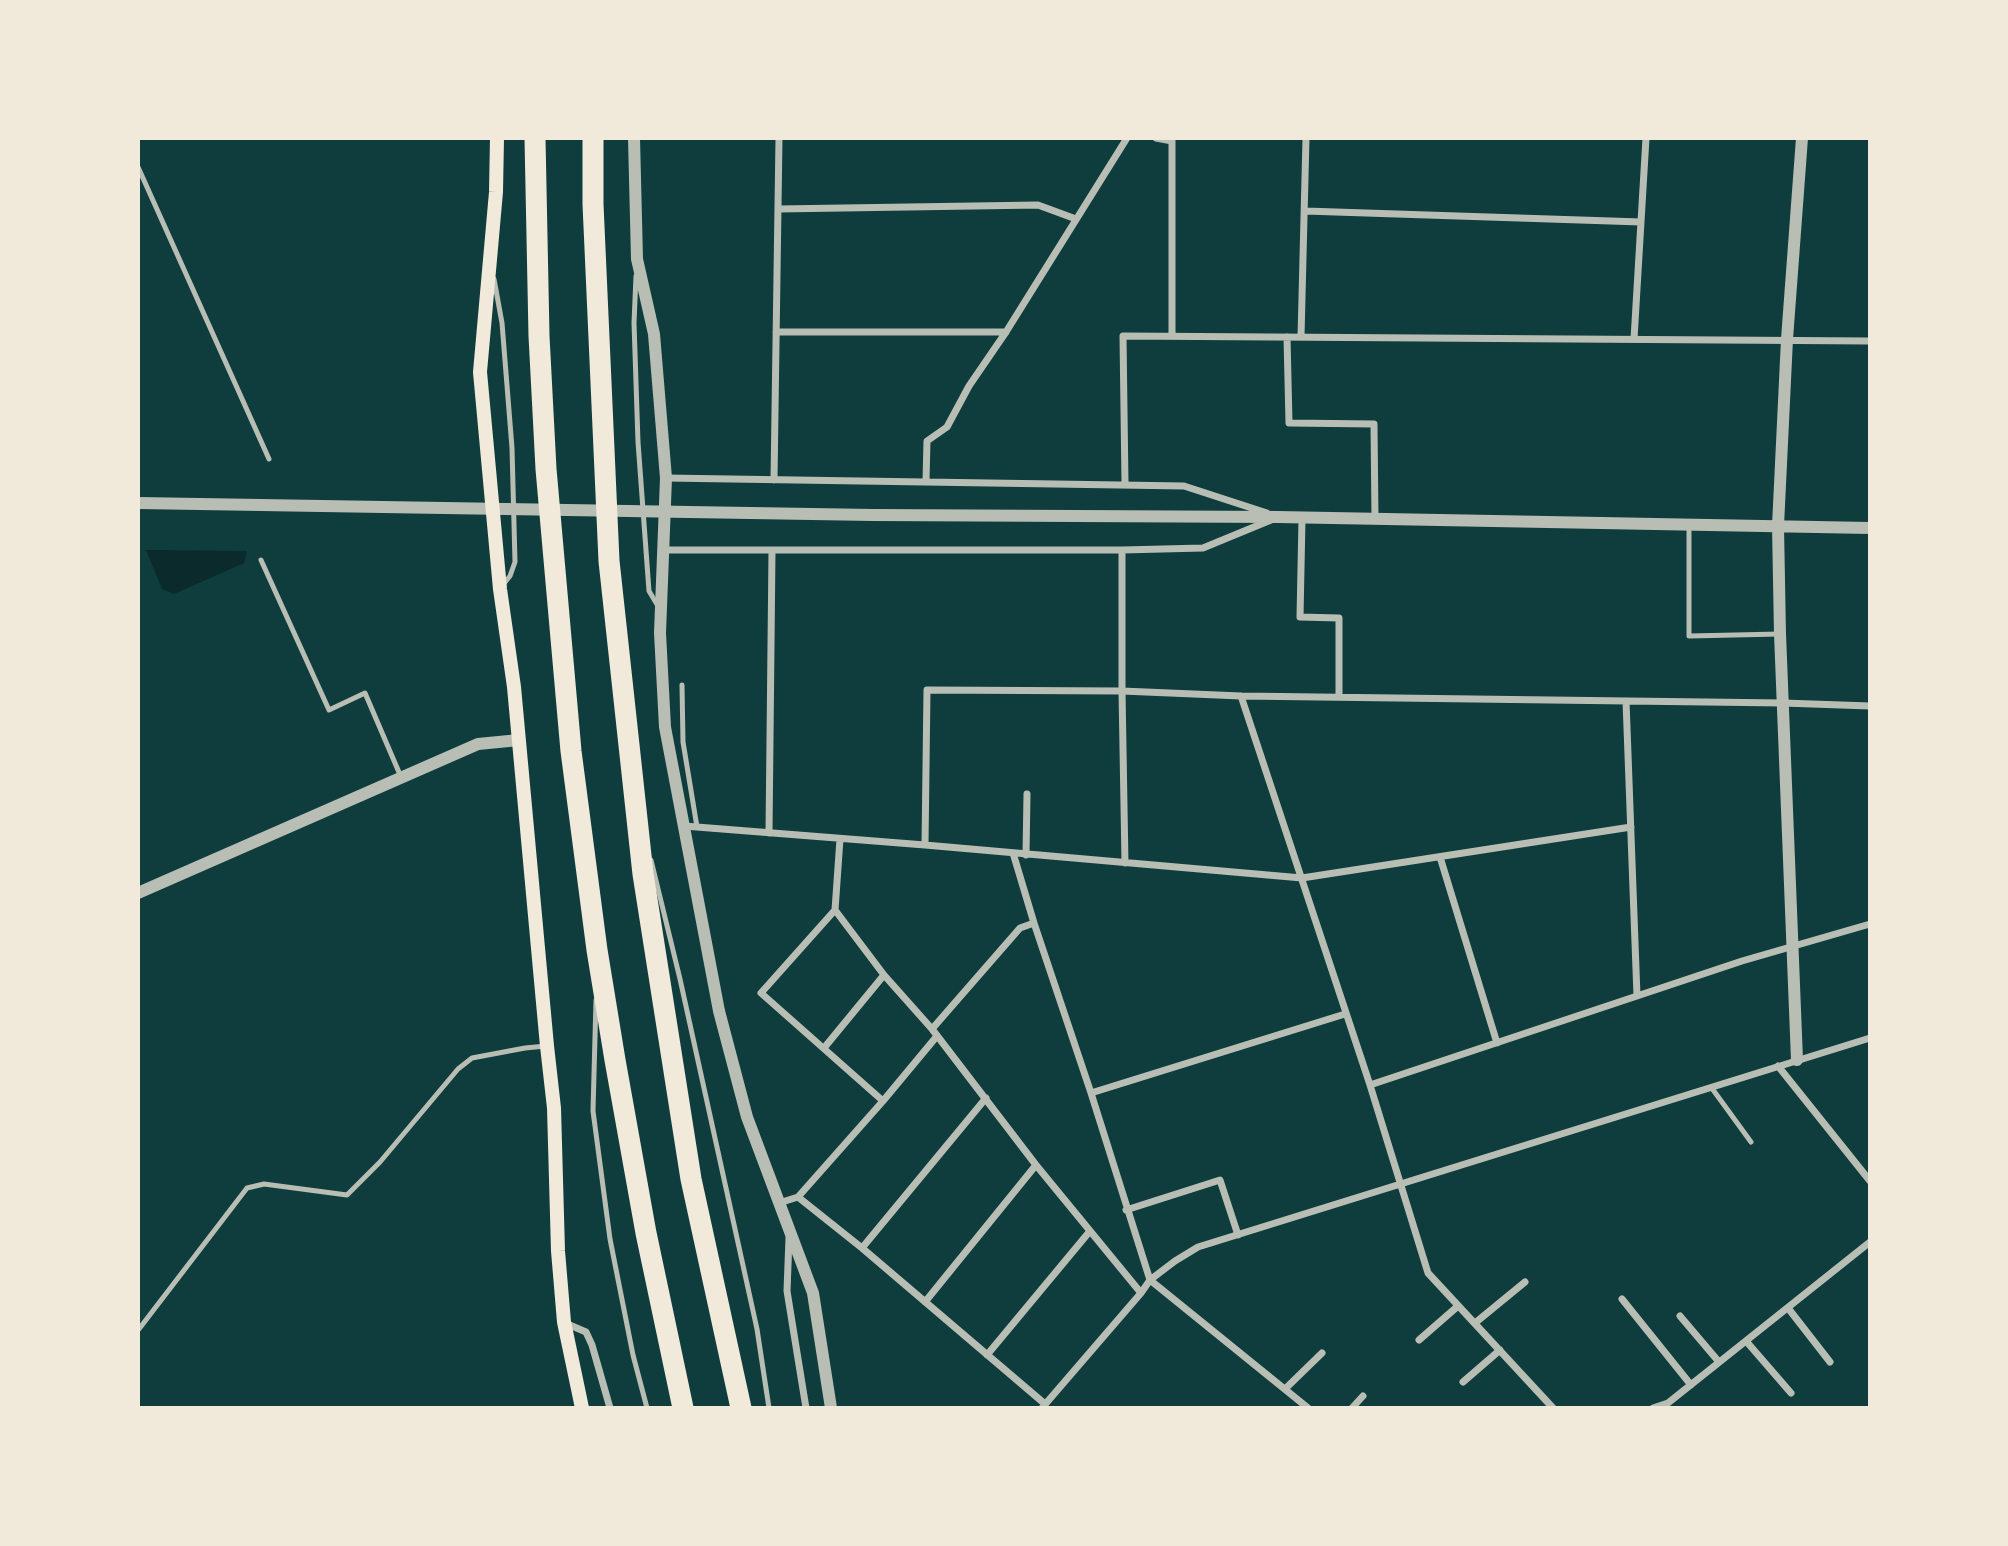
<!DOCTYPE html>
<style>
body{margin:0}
#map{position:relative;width:2008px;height:1546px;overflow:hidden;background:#0f3d3e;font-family:"Source Sans 3",sans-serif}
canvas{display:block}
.frame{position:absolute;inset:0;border:140px solid #f1e9da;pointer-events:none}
</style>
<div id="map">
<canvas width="2008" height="1546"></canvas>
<div class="frame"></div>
</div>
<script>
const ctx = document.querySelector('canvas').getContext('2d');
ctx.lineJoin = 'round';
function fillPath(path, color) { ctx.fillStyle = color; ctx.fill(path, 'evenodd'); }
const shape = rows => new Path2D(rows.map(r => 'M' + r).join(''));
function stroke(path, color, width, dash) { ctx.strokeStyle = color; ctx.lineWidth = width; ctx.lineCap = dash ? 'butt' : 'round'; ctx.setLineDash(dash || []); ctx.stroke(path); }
const water = shape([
 [146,550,247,551,244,563,174,594,162,589]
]);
const service = shape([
 [138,167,269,459],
 [636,276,634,323,638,442,649,591,658,606],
 [494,279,502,323,512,448,515,562,510,576,502,586],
 [1689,526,1689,636,1780,634],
 [261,560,329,710,365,693,401,777],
 [682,685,683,742,697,827],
 [651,860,680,979,757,1329,769,1408],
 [596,1000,593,1111,610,1239,633,1355,647,1408],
 [1711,1087,1751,1142],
 [139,1329,247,1188,264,1184,347,1195,380,1162,458,1069,472,1058,525,1048,546,1046]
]);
const minor = shape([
 [1156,138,1172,141],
 [1172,138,1172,336],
 [778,209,1038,205,1076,219],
 [1305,211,1641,222],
 [776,332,1006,332],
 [1287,337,1289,423,1374,424,1375,519],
 [1301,337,1306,138],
 [1634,339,1646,138],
 [666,478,1184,486,1267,513],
 [774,480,779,138],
 [926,481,927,441,947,427,969,386,1006,332,1127,138],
 [1125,484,1123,336,1870,341],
 [1302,519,1300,617,1339,618,1339,697],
 [664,550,1122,550,1203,548,1271,520],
 [1122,550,1122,691,1125,863],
 [1241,696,1370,1085,1428,1273,1553,1408],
 [1626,701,1637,996],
 [684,826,925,845,1302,878,1631,827],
 [769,833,772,551],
 [840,839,835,910,884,975,932,1029,1036,1165,1141,1293],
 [925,845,927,690,1122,691,1241,696,1783,703,1870,706],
 [1013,853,1034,923,1091,1093,1150,1280,1308,1408],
 [1026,855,1027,794],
 [1440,857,1497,1043],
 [835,910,761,993,883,1101],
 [932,1029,1020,928,1034,923],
 [824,1048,884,975],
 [1778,1066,1870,1181],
 [1370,1085,1742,961,1870,924],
 [1091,1093,1345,1014],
 [798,1197,862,1248,1045,1404],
 [779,1203,798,1197,883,1101,937,1036],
 [1126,1210,1220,1180,1238,1235],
 [789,1238,787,1291,806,1408],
 [862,1248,986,1098],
 [1622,1299,1691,1385],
 [925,1302,1036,1165],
 [1788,1308,1830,1362],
 [1680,1316,1719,1362],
 [565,1323,586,1332,592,1345,610,1408],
 [1475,1323,1525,1282],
 [1419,1340,1458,1306],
 [1746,1341,1791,1393],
 [987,1355,1090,1231],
 [1463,1382,1500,1350],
 [1285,1389,1322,1353],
 [1042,1408,1141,1293,1150,1280,1175,1261,1198,1247,1870,1038],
 [1352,1408,1363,1396],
 [1653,1408,1668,1403,1870,1242]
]);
const tertiary = shape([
 [634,138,637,259,654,334,666,478,660,633,665,727,719,1011,747,1117,813,1293,831,1408],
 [138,503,873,515,1278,517,1870,528],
 [138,893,478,744,519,740],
 [1797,1060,1780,634,1778,526,1787,339,1802,138]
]);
const secondary = shape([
 [497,138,496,192,480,372,500,589,514,687,547,1046,554,1108,558,1251,564,1322,582,1408]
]);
const motorway = shape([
 [535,138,539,336,546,469,571,751,597,950,615,1060,646,1233,683,1408],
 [593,138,593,204,609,561,643,874,691,1179,741,1408]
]);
fillPath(water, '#0a2a2b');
stroke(service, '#b8beb3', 5);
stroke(minor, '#b8beb3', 7);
stroke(tertiary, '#b8beb3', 12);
stroke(secondary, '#f1e9da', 14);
stroke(motorway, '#f1e9da', 21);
</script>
